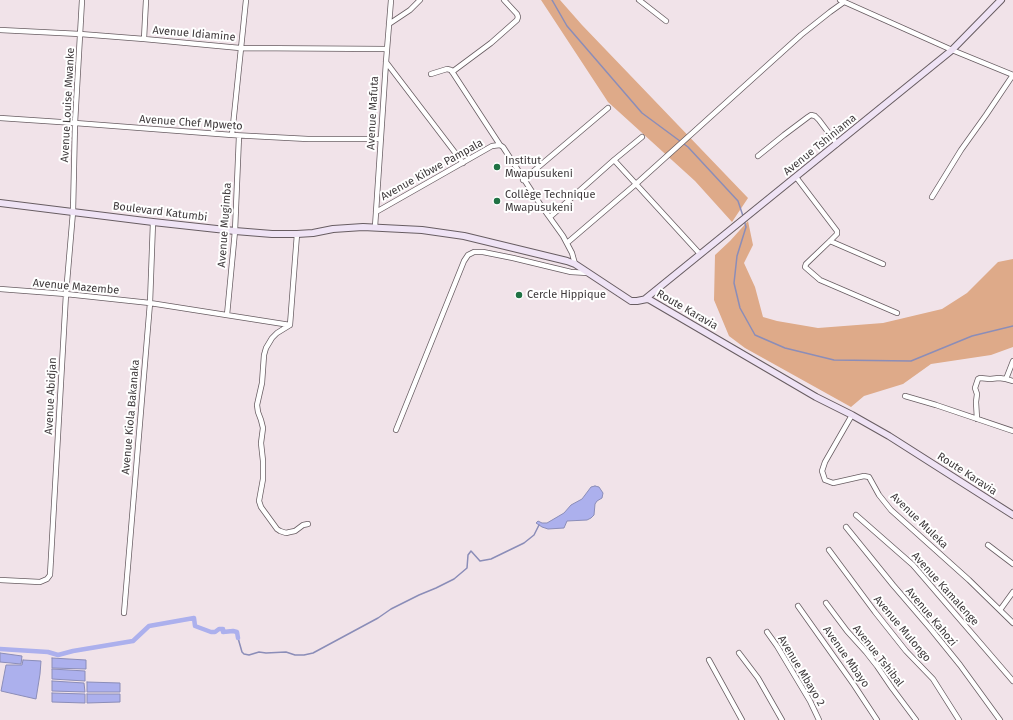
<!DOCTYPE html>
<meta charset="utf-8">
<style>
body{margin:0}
canvas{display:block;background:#f1e3e9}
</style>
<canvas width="1013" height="720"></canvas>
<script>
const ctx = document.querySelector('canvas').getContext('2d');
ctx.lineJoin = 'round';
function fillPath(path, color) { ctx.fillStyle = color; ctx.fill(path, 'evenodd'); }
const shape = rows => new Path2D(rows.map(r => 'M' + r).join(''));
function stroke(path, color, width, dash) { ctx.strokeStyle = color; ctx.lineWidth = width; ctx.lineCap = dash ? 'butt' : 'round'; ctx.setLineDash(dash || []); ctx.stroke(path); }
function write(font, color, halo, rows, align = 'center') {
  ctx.font = font + ' "Fira Sans",sans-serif'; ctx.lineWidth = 4; ctx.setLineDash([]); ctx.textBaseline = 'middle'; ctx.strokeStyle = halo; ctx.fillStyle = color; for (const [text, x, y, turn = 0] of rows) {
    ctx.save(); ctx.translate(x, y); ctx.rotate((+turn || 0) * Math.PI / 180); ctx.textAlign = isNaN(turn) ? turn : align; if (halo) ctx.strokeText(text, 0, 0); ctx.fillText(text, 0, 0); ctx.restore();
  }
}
const green = shape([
 [541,0,560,0,582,25,748,198,732,222,695,181,608,102],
 [748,221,753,245,744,263,755,287,763,317,777,321,818,328,883,323,942,309,967,293,998,262,1013,259,1013,347,991,355,931,364,903,384,864,396,851,407,745,348,729,336,714,300,715,255,730,241]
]);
const water = shape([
 [595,486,599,487,603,493,602,498,597,501,595,504,594,515,591,518,587,520,567,521,564,528,548,529,542,527,536,523,538,521,542,523,547,523,564,513,571,505,582,499,591,487,595,486],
 [0,653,22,656,21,664,0,662,0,653],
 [52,658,86,660,86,669,52,668,52,658],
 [23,660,41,661,40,674,36,699,1,691,6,665,22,665,23,660],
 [52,669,85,671,85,681,52,679,52,669],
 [52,681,84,683,85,692,52,691,52,681],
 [87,682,120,683,120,692,87,692,87,682],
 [52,693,85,694,85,703,52,702,52,693],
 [87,694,120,694,120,702,87,703,87,694]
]);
const stream = shape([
 [552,0,567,26,642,113,688,147,738,201,743,216],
 [744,220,746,227,737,256,734,283,740,308,755,335,785,348,834,360,911,361,972,336,1013,326],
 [238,638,242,652,244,654,249,655,259,652,266,653,286,652,295,655,304,655,313,653,378,618,391,609,419,595,436,588,454,579,467,568,468,555,471,551,480,561,491,559,524,543,534,535,539,525]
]);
const canal = shape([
 [0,649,48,652,58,655,73,651,133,641,149,626,194,618,195,626,211,632,215,632,219,629,223,629,223,632,233,631,237,632,238,638]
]);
const street = shape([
 [639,0,666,21],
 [840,0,952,50,1013,75],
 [389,24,410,10,420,0],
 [0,30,80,34,144,39,240,48,387,49],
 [144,39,146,0],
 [386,62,463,163],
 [452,72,491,43,517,20,518,17,517,14,504,0],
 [431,74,447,69,451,70,500,145],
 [0,118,75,123,232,135,308,139,381,139],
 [232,135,246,0],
 [758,156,784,135,808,117,811,115,815,116,819,120,837,144],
 [614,160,700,254],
 [796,177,837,231,837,234,830,241,806,264,805,267,820,280,897,313],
 [523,180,608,108],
 [932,197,961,150,986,115,1013,75],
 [376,212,492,146,500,145,503,147,540,204,563,236,572,253,575,264],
 [550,217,614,160,642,137],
 [375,227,386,62,391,0],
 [297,234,290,325,277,333,272,338,266,348,264,355,262,383,257,405,258,412,261,420,263,428,261,443,263,461,263,479,259,501,261,507,277,529,280,531,286,533,290,532,295,531,303,525,308,524],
 [830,241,883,264],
 [567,243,636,184,801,35,830,12,844,2],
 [0,289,66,294,150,303,290,325],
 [227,315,235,231,239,136],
 [1006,379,1013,361],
 [905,396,936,405,1013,431],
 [852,415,825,462,822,471,825,480,833,483,864,476,869,477,879,495,891,510,969,580,1013,623],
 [977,419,976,402,977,394,975,388,978,379,980,378,990,379,999,378,1006,379,1013,381],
 [396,430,464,261,468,255,474,252,483,252,513,258,571,272,588,273],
 [856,515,913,565,1013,681],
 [846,527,893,585,930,628,960,665,1000,720],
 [988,545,1013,564],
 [829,550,875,612,906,651,933,679,959,720],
 [0,580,40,582,47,579,50,575,66,294,73,212,75,123,82,0],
 [826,603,847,631,866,652,877,666,892,688,916,720],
 [798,606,854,685,877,720],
 [1000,610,1013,592],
 [124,613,150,303,153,222],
 [767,632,777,646,810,701,819,720],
 [739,653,758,678,782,720],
 [709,660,742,720]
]);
const secondary = shape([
 [0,203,153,222,235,231,272,234,297,234,313,233,333,229,363,227,422,230,464,236,567,261,575,264,631,301,637,301,647,299,650,300,816,397,852,415,889,436,1013,515],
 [645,299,952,50,1001,0]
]);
const markers = [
 [497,167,4,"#207244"],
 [497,201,4,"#207244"],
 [519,295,4,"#207244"]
];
const streetNames = [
 ["Avenue Idiamine",194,34,5],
 ["Avenue Louise Mwanke",68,105,-87],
 ["Avenue Mafuta",373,113,-87],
 ["Avenue Chef Mpweto",191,123,4],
 ["Avenue Tshiniama",820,145,-39],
 ["Avenue Kibwe Pampala",432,170,-29],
 ["Boulevard Katumbi",160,212,7],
 ["Avenue Mugimba",225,225,-86],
 ["Avenue Mazembe",76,287,5],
 ["Route Karavia",687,310,30],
 ["Avenue Abidjan",51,396,-87],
 ["Avenue Kiola Bakanaka",131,417,-85],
 ["Route Karavia",967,474,33],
 ["Avenue Muleka",919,521,44],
 ["Avenue Kamalenge",945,589,48],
 ["Avenue Kahozi",931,617,50],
 ["Avenue Mulongo",902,629,50],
 ["Avenue Tshibal",878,656,52],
 ["Avenue Mbayo",846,657,55],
 ["Avenue Mbayo 2",801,671,59]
];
const poiNames = [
 ["Institut",505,161],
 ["Mwapusukeni",505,174],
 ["Collège Technique",505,195],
 ["Mwapusukeni",505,208],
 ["Cercle Hippique",527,295]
];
fillPath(green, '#deaa89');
fillPath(water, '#acb0ed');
stroke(water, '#8b8db8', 1);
stroke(stream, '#8b8db8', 1.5);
stroke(canal, '#acb0ed', 4.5);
stroke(street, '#685d62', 6);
stroke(secondary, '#685d62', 8);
stroke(street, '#fff', 4.5);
stroke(secondary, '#efe3f5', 6);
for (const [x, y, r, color] of markers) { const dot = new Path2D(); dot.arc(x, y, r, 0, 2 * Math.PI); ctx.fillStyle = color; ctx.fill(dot); stroke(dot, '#fff', 1.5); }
write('11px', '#3f3a3c', '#fff', streetNames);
write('11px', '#3f3a3c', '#fff', poiNames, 'left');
</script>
